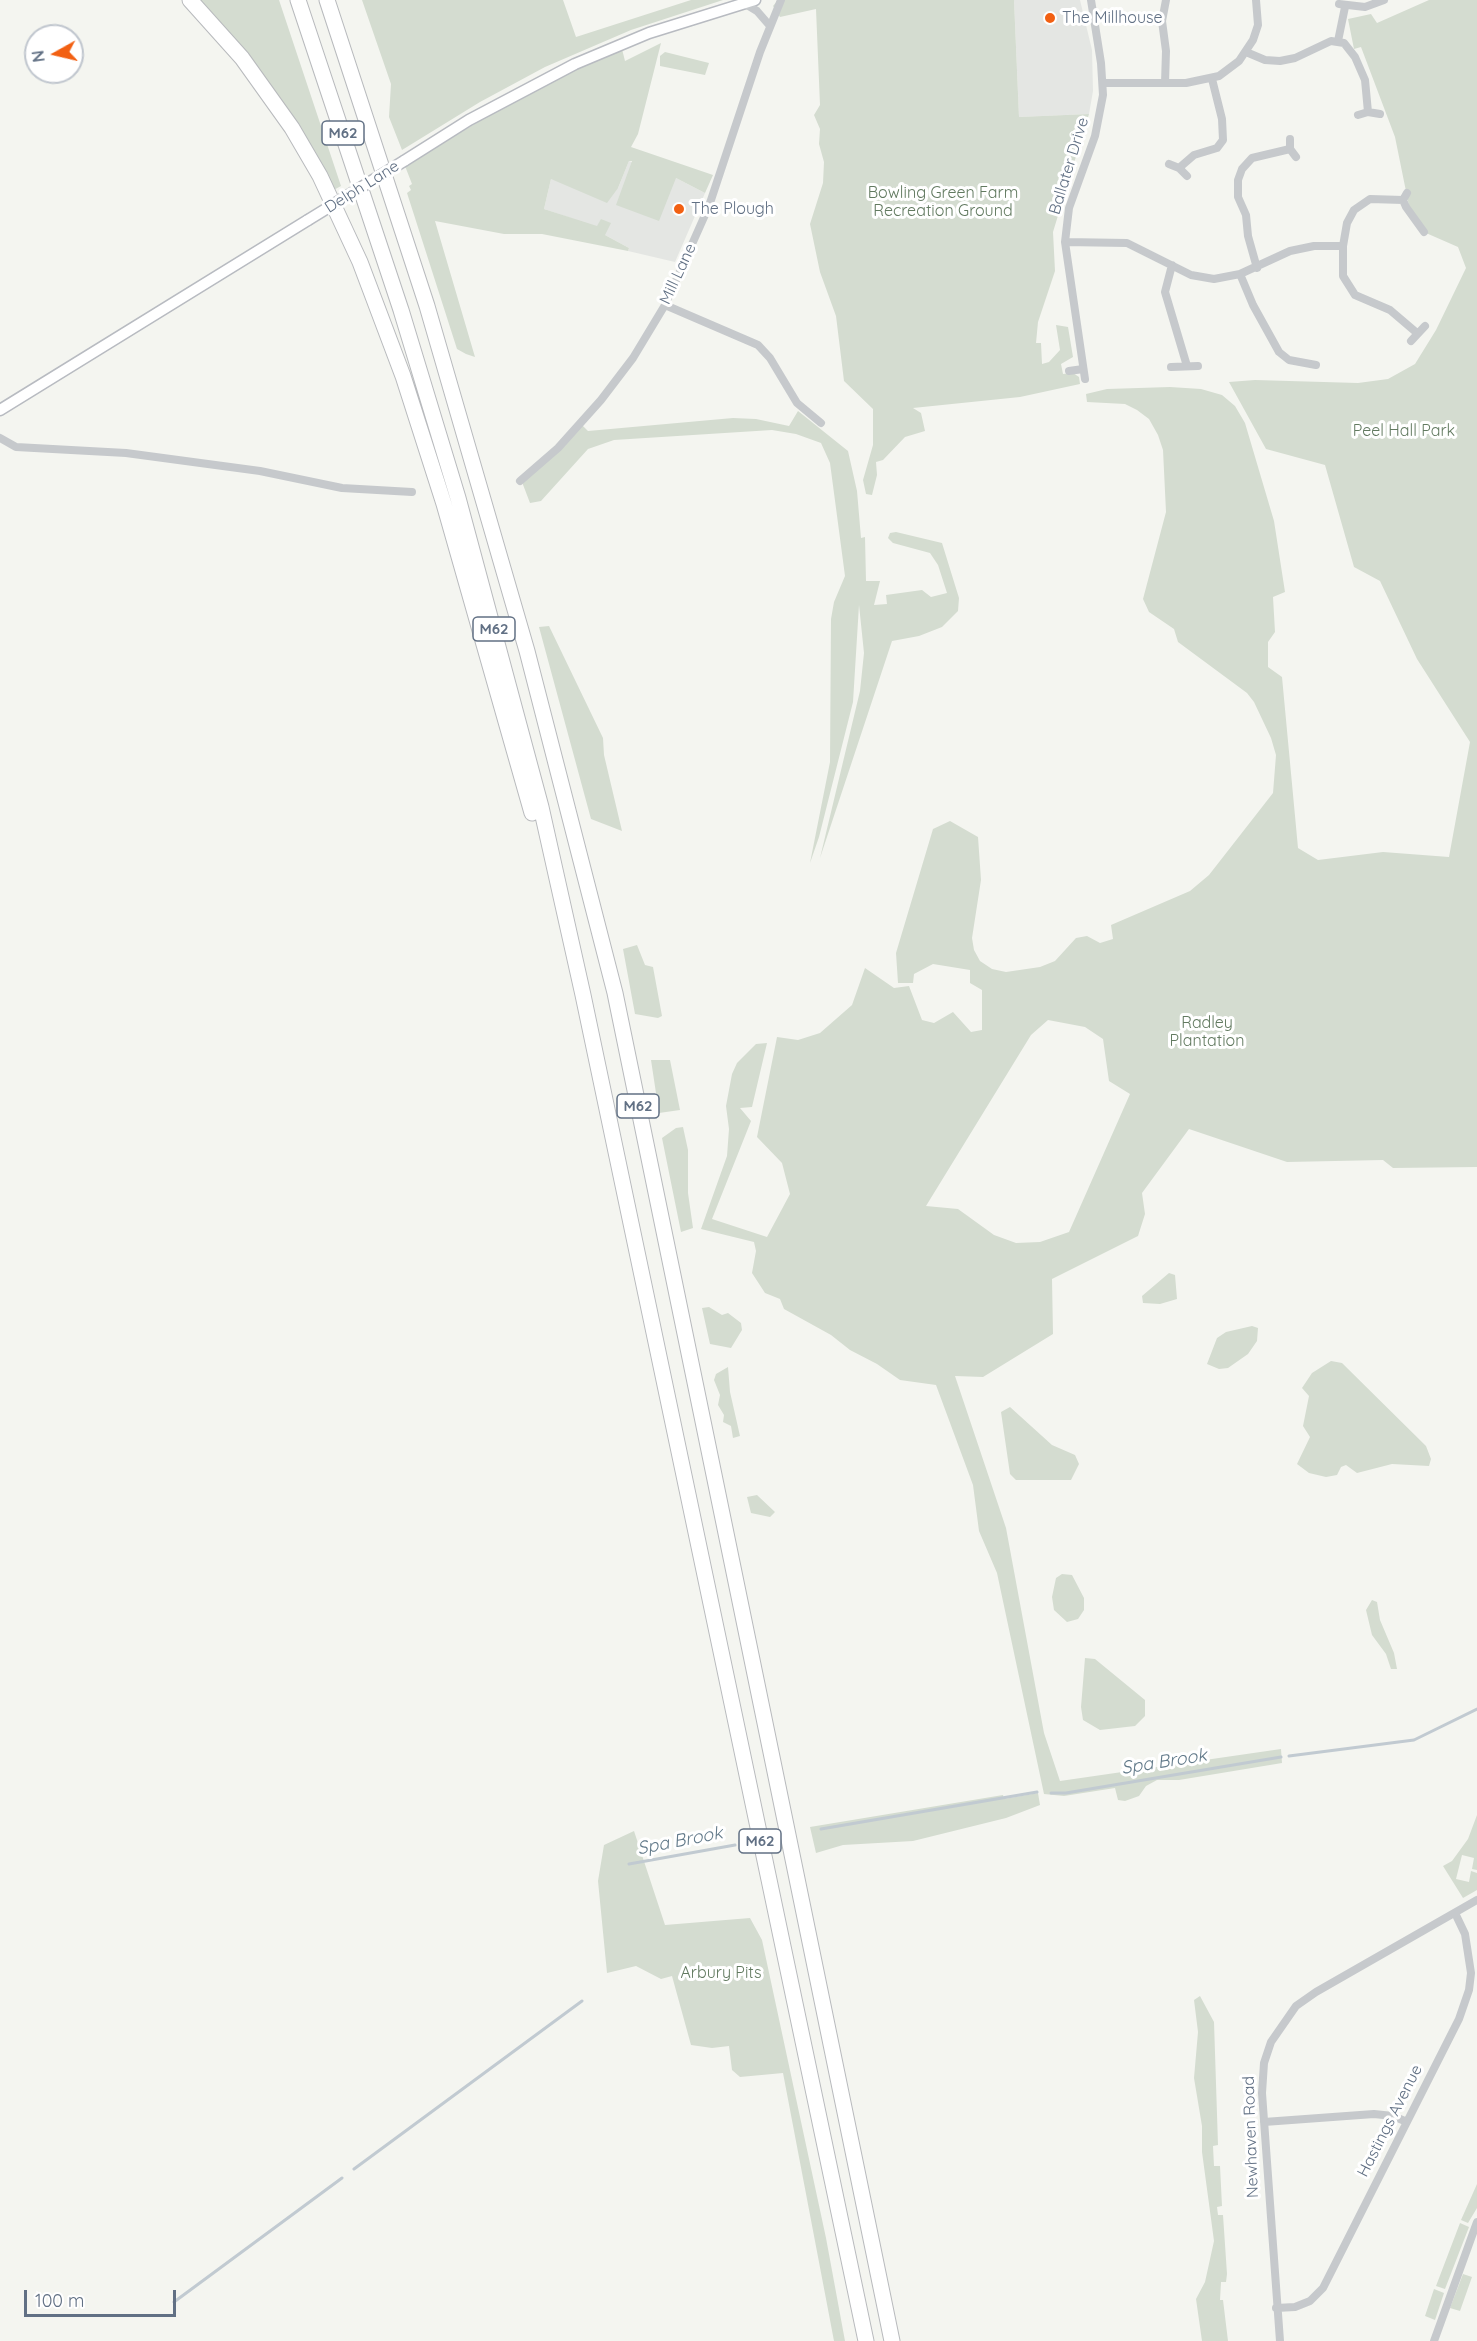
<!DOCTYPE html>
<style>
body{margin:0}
#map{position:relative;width:1477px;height:2341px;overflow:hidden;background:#f4f5f0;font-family:Quicksand,sans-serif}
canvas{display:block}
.north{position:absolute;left:24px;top:24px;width:60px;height:60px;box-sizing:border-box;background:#fff;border:2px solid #c0c6ce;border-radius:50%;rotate:262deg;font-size:16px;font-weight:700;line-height:24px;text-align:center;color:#617084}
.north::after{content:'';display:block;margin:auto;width:21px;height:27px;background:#f26012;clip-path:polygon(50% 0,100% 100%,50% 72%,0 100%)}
.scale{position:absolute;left:24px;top:2290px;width:152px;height:27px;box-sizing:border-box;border:3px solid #617084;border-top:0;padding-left:8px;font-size:18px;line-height:21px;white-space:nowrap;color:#617084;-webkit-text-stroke:4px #fff;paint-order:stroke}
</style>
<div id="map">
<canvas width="1477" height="2341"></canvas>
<div class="north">N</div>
<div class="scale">100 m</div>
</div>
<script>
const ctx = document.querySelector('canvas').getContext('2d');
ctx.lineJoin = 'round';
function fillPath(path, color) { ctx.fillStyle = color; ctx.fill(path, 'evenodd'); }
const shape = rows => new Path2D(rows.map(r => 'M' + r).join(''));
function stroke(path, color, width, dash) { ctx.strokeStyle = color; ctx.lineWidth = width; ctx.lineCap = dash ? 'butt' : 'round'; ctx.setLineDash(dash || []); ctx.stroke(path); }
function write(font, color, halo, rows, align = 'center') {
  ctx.font = font + ' Quicksand,sans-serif'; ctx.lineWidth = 6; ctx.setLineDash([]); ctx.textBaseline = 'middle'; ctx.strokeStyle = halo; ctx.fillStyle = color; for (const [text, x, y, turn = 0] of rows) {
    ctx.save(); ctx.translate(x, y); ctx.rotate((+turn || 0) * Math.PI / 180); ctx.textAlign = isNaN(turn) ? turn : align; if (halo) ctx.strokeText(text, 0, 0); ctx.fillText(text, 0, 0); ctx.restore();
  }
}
const built = shape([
 [1014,0,1080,0,1092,50,1093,91,1089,114,1019,117],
 [629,161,676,178,705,193,675,262,628,251,629,248,605,235,602,219,597,227,544,209,551,179,618,188]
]);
const green = shape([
 [195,0,279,0,341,186,330,192],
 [362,0,563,0,576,37,691,0,723,0,631,30,545,67,480,102,402,150,389,117,391,84],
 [778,0,1014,0,1019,117,1089,114,1053,232,1055,271,1038,322,1036,343,1041,343,1042,364,1049,362,1060,350,1056,325,1068,327,1073,357,1061,364,1063,374,1073,373,1079,377,1080,384,1020,397,913,408,921,413,925,431,905,437,883,460,876,462,877,475,872,495,866,494,863,480,873,445,873,409,844,381,836,316,820,272,810,224,823,183,824,162,819,144,820,129,814,115,820,105,816,9,780,17,773,6],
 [1429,0,1477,0,1477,1167,1393,1168,1383,1160,1287,1162,1189,1129,1142,1193,1145,1214,1138,1236,1052,1279,1053,1334,983,1377,955,1376,1006,1528,1044,1733,1060,1781,1281,1749,1282,1763,1179,1780,1157,1780,1146,1786,1139,1796,1125,1801,1118,1800,1115,1788,1064,1796,1044,1794,997,1573,979,1531,973,1485,936,1385,900,1380,877,1364,850,1350,831,1335,784,1309,780,1299,765,1293,752,1273,756,1251,754,1242,701,1229,727,1156,729,1129,726,1106,732,1074,737,1063,756,1044,767,1043,752,1107,740,1108,751,1121,712,1219,767,1237,790,1194,782,1163,757,1137,777,1037,798,1040,820,1033,852,1005,865,968,894,988,909,986,922,1020,934,1023,953,1012,971,1032,982,1030,982,990,970,983,970,970,933,964,914,974,913,983,898,983,896,953,933,829,950,821,978,837,981,880,972,938,974,950,980,961,992,969,1006,972,1040,967,1055,961,1076,938,1087,936,1100,943,1113,939,1111,925,1190,891,1209,875,1273,793,1276,755,1271,738,1254,702,1247,693,1178,642,1174,629,1149,612,1143,599,1166,512,1163,450,1158,435,1149,419,1137,410,1125,404,1087,402,1086,394,1107,389,1170,387,1201,389,1222,395,1235,406,1245,423,1274,521,1285,592,1273,597,1275,632,1268,642,1268,667,1282,677,1298,848,1318,860,1383,852,1449,857,1470,742,1417,659,1380,581,1354,567,1325,465,1266,449,1229,382,1255,380,1358,383,1388,379,1415,364,1436,330,1466,268,1458,247,1426,233,1410,211,1395,137,1361,47,1354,49,1348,19,1371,14,1377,23],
 [1048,1020,1085,1027,1103,1039,1109,1081,1130,1094,1069,1232,1040,1242,1016,1243,994,1235,958,1209,926,1206,1031,1035],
 [661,43,638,134,631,147,713,175,705,193,676,178,659,221,616,205,632,161,629,161,618,188,607,203,551,179,544,209,597,226,601,219,611,223,605,235,629,248,628,251,542,234,504,234,435,221,475,357,466,354,457,349,407,193,411,190,409,186,412,184,405,166,534,88,622,49,625,61],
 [665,52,709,63,705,75,660,66,660,56],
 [798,411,848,451,857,491,861,538,865,537,866,581,880,581,874,605,887,604,886,595,922,590,931,597,947,593,938,565,930,553,893,543,888,538,890,533,896,532,942,543,959,598,958,611,942,627,919,636,892,641,820,858,860,691,864,653,859,605,853,702,819,837,810,863,830,762,831,619,834,602,845,576,830,463,821,443,796,434,772,430,614,440,588,449,541,501,530,503,522,482,581,424,588,431,733,418,756,419,789,426],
 [549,626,603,738,604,755,622,831,591,819,539,627],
 [637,945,645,965,653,967,662,1016,658,1018,635,1014,623,949],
 [651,1060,670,1060,680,1110,659,1113],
 [683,1127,688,1150,688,1193,693,1228,681,1232,662,1138,676,1128],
 [1169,1273,1175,1275,1177,1299,1160,1304,1143,1303,1142,1296],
 [709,1307,722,1315,728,1313,741,1323,742,1330,731,1348,710,1344,702,1308],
 [1252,1326,1258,1328,1257,1341,1248,1354,1228,1368,1219,1369,1207,1364,1217,1338,1226,1332],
 [1331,1361,1342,1363,1426,1446,1431,1459,1429,1466,1392,1464,1357,1473,1346,1465,1341,1467,1337,1475,1326,1477,1309,1473,1297,1464,1310,1437,1303,1426,1309,1396,1302,1388,1312,1373],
 [728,1367,730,1392,740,1436,733,1438,731,1426,723,1422,724,1415,718,1405,720,1395,714,1380,716,1374],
 [1010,1407,1052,1445,1075,1455,1079,1464,1071,1480,1016,1480,1010,1474,1001,1412],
 [757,1495,775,1512,770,1517,751,1513,747,1497],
 [1062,1574,1072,1575,1084,1598,1084,1610,1078,1619,1067,1622,1054,1610,1052,1597,1056,1578],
 [1372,1600,1377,1602,1380,1620,1394,1653,1397,1669,1391,1669,1386,1654,1372,1635,1366,1610],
 [1085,1658,1095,1659,1145,1700,1145,1716,1135,1726,1100,1730,1083,1720,1081,1707],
 [1038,1793,1040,1805,1006,1818,913,1841,843,1845,816,1853,810,1827,1003,1795,1004,1799],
 [1477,1815,1477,1870,1472,1869,1474,1858,1462,1855,1456,1879,1469,1882,1471,1871,1477,1873,1477,1890,1463,1898,1443,1866,1452,1861,1468,1839],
 [634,1831,665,1925,750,1918,762,1940,826,2238,845,2341,834,2341,783,2073,740,2077,732,2070,729,2046,712,2048,691,2045,672,1976,661,1979,636,1966,607,1973,598,1881,604,1845],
 [1200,1996,1214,2022,1218,2145,1213,2146,1214,2166,1220,2166,1222,2206,1217,2207,1218,2215,1223,2215,1227,2274,1226,2282,1221,2282,1220,2300,1223,2300,1228,2341,1202,2341,1196,2299,1205,2282,1214,2241,1202,2152,1202,2126,1194,2078,1198,2032,1194,2000],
 [1477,2184,1477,2208,1468,2223,1461,2220],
 [1460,2223,1469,2227,1445,2289,1436,2286],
 [1463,2274,1472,2277,1460,2311,1450,2308],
 [1434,2289,1444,2293,1435,2320,1425,2316]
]);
const stream = shape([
 [1289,1756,1414,1740,1477,1709],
 [1051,1793,1066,1793,1281,1757],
 [821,1829,1037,1792],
 [629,1864,735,1845],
 [354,2169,582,2001],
 [174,2302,342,2178]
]);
const street = shape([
 [744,3,757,11,770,26],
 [1339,4,1365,7,1384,0],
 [1338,41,1345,7],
 [1246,52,1265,60,1280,61,1295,58,1331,41,1344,43,1355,57,1365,80,1368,112],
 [1103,83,1186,83,1219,76,1239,61,1253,40,1258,25,1256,0],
 [1165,83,1166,51,1162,21,1166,0],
 [1358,115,1368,112,1380,114],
 [1290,139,1290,149,1296,157],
 [1169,164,1179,168,1187,176],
 [1179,168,1194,155,1217,148,1223,140,1222,119,1212,79],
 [1407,193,1403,200,1406,207,1424,232],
 [1403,200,1370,199,1354,210,1347,223,1343,246,1343,276,1355,295,1390,310,1417,333],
 [1065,242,1127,243,1191,275,1214,279,1240,274,1290,251,1314,246,1343,246],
 [1172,265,1165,292,1187,366],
 [1257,268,1248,236,1246,215,1238,197,1238,180,1242,169,1252,158,1290,149],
 [1240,274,1253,305,1279,352,1289,360,1316,365],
 [665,305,758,345,770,358,797,403,821,423],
 [1411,341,1425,326],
 [1171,367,1198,366],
 [1069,371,1083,369],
 [1085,379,1065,242,1069,208,1095,136,1103,95,1101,63,1091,0],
 [0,438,16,447,126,453,260,471,342,488,412,492],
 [520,481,558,448,601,400,633,358,665,305,709,206,760,52,781,0],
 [1264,2122,1374,2114,1393,2116,1407,2122],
 [1276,2308,1295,2307,1310,2301,1323,2288,1459,2019,1469,1990,1471,1973,1465,1934,1455,1913],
 [1280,2341,1262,2093,1264,2063,1271,2042,1296,2006,1316,1992,1477,1900],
 [1434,2341,1477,2222]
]);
const secondary = shape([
 [404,161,469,120,575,64,649,33,755,0],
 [0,410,308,220]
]);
const highway = shape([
 [190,0,242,58,292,128,320,176,360,262,403,376,444,504,532,813],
 [298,0,401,310,458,498,541,807,583,995,866,2341],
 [327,0,427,306,527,651,615,993,892,2341]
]);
const secondaryBridge = shape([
 [308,220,404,161]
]);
const markers = [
 [1050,18,6,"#f26012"],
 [679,209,6,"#f26012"]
];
const shields = [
 [343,133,42],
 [494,629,42],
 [638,1106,42],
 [760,1841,42]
];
const shieldNames = [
 ["M62",343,133],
 ["M62",494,629],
 ["M62",638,1106],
 ["M62",760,1841]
];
const poiNames = [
 ["The Millhouse",1062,18],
 ["The Plough",691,209]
];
const streetNames = [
 ["Ballater Drive",1069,166,-73],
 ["Delph Lane",362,187,-32],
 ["Mill Lane",678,274,-65],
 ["Hastings Avenue",1390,2121,-63],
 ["Newhaven Road",1251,2137,-92]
];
const parkNames = [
 ["Bowling Green Farm",943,193],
 ["Recreation Ground",943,211],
 ["Peel Hall Park",1404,431],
 ["Radley",1207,1023],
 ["Plantation",1207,1041],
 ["Arbury Pits",721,1973]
];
const waterNames = [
 ["Spa Brook",1164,1762,-9],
 ["Spa Brook",680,1841,-11]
];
fillPath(built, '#e4e6e3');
fillPath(green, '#d4dcd0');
stroke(stream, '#c1cad1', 3);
stroke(secondary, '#b8bbc1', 13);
stroke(highway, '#b8babd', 17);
stroke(street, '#c6c9cc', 8);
stroke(secondary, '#fff', 10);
stroke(highway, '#fff', 15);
stroke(secondaryBridge, '#b8bbc1', 13, []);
stroke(secondaryBridge, '#fff', 10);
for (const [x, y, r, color] of markers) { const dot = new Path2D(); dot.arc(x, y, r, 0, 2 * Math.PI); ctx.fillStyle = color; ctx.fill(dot); stroke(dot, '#fff', 2); }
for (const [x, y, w] of shields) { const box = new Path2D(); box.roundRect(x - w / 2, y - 12, w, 24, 4.5); ctx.fillStyle = '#fff'; ctx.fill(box); stroke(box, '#617084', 1.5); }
write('bold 15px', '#617084', null, shieldNames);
write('16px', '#617084', '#fff', poiNames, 'left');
write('16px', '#617084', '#fff', streetNames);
write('16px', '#627a60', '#fff', parkNames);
write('italic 18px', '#617989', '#fff', waterNames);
</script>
